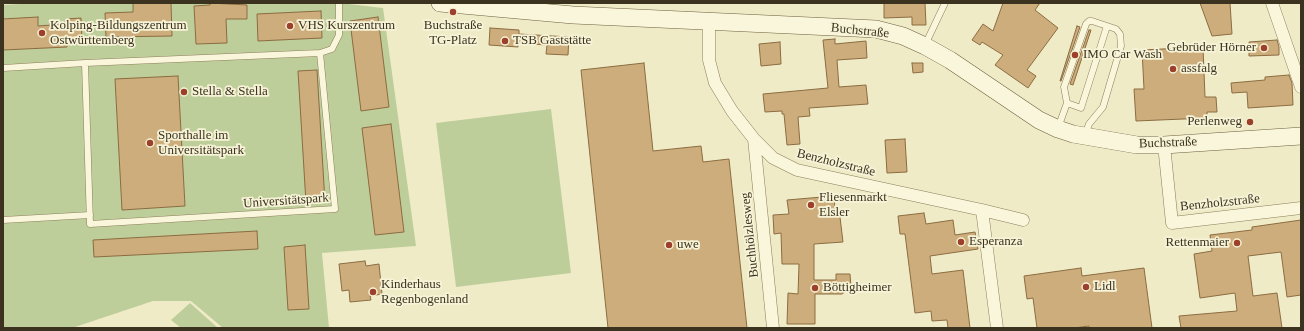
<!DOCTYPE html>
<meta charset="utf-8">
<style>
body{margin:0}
#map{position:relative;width:1304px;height:331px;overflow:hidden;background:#efebc7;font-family:Georgia,serif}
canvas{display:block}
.frame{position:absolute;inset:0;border:4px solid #3c3220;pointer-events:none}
</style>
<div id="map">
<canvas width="1304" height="331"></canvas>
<div class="frame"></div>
</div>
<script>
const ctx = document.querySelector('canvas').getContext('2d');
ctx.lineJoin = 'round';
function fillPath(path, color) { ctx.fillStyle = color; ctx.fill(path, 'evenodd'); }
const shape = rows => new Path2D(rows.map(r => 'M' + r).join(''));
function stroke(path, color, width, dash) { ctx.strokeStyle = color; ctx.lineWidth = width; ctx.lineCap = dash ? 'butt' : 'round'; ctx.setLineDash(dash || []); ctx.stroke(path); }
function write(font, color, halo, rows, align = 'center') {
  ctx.font = font + ' Georgia,serif'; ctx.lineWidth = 3.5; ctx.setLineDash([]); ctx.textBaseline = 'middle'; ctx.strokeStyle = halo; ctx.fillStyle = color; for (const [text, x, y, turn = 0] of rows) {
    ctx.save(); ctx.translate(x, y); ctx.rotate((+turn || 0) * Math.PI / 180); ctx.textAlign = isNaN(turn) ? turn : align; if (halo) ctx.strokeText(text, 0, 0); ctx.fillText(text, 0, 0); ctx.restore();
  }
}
const green = shape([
 [36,3,340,3,383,8,416,246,322,253,329,328,223,328,191,301,153,301,72,328,3,328,3,5],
 [551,109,571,273,456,287,436,123],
 [190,303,218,328,181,328,171,320]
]);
const building = shape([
 [133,3,171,3,172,36,106,37,105,13,133,12,133,3],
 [210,3,247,5,247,19,226,19,227,43,196,44,194,6,210,5,210,3],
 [884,3,925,3,926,25,912,25,912,17,884,18,884,3],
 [1003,3,1040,3,1035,10,1058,28,1027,70,1036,76,1028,88,995,65,1003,55,982,42,980,45,972,40,983,24,993,31,1003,3],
 [1200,3,1230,3,1232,34,1212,36,1200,3],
 [321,11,322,38,258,41,257,14,321,11],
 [38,17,38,26,65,24,65,19,81,18,82,41,66,42,67,47,3,50,3,19,38,17],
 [378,17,389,107,361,111,350,21,378,17],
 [1077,26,1080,27,1061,81,1060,81,1077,26],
 [490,28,519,30,519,34,569,37,568,55,546,54,547,45,518,43,518,47,489,45,490,28],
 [1089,30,1091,30,1073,85,1070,84,1089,30],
 [835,39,835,44,866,41,867,58,837,60,839,87,866,85,868,104,809,108,810,116,798,117,800,144,787,145,784,114,782,114,782,111,765,112,763,94,828,88,823,40,835,39],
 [1277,40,1279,47,1279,55,1249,56,1249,42,1277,40],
 [780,42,781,64,761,66,759,44,780,42],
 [1203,47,1205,97,1216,97,1217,112,1207,112,1207,118,1136,121,1134,89,1144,89,1142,50,1203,47],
 [644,63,653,151,701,146,703,162,729,159,747,328,608,328,581,70,644,63],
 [912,63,923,63,923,72,913,73,912,63],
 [317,70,325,202,306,203,298,71,317,70],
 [1289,75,1292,83,1293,105,1248,108,1247,92,1232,93,1231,83,1265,80,1265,77,1289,75],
 [178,76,185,206,122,210,115,79,178,76],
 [391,124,404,232,375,235,362,128,391,124],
 [905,139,907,172,887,173,885,140,905,139],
 [834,196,835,209,839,209,843,242,814,244,814,280,836,280,836,274,850,274,851,287,842,294,815,294,815,324,787,324,788,293,798,294,799,264,782,264,781,233,774,234,773,215,789,214,787,200,834,196],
 [924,213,926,224,953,220,955,235,975,232,978,249,930,256,932,274,963,270,970,328,948,328,947,320,932,321,931,311,915,313,905,234,900,234,898,216,924,213],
 [1301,220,1301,295,1287,297,1281,252,1248,256,1253,296,1277,293,1282,328,1181,328,1179,316,1237,311,1235,293,1200,298,1194,254,1212,251,1210,235,1252,230,1252,227,1301,220],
 [257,231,258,249,94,257,93,240,257,231],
 [305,245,309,309,288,310,284,247,305,245],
 [365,261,366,266,379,264,382,294,370,296,371,300,350,302,349,290,342,291,339,264,365,261],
 [1081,268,1082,276,1144,268,1152,328,1089,328,1089,326,1074,328,1037,328,1033,298,1027,299,1024,276,1081,268]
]);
const lane = shape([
 [925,45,945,3],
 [85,63,90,224,335,209,320,53],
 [3,68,85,63,320,53,332,49,339,35,339,3],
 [1067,103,1081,108,1107,26],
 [1058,128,1067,103,1064,87,1086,24,1089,21,1092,21,1116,29,1120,34,1121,46,1103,107,1089,124,1085,135],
 [3,220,90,215]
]);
const street = shape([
 [1272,3,1301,87],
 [709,22,709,60,715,83,732,111,754,139,773,158,797,170,982,210,1023,220],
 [754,139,773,328],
 [1164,145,1172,223,1301,208],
 [982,210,997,328]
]);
const secondary = shape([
 [440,3,573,15,876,29,903,36,925,46,950,60,1039,120,1058,129,1073,134,1137,145,1164,145,1301,136]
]);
const markers = [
 [453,12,4,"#9c3f2b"],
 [290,26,4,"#9c3f2b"],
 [42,33,4,"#9c3f2b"],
 [505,41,4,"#9c3f2b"],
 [1264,48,4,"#9c3f2b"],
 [1075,55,4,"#9c3f2b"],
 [1173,69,4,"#9c3f2b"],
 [184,92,4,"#9c3f2b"],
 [1250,122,4,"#9c3f2b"],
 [150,143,4,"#9c3f2b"],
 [811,205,4,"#9c3f2b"],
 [961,242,4,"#9c3f2b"],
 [1237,243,4,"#9c3f2b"],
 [669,245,4,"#9c3f2b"],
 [1086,287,4,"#9c3f2b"],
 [815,288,4,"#9c3f2b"],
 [373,292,4,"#9c3f2b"]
];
const poiNames = [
 ["Kolping-Bildungszentrum",50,26],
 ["Ostwürttemberg",50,41],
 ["VHS Kurszentrum",298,26],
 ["Buchstraße",453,26,"center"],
 ["TG-Platz",453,41,"center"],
 ["TSB Gaststätte",513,41],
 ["Gebrüder Hörner",1256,48,"right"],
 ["IMO Car Wash",1083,55],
 ["assfalg",1181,69],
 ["Stella & Stella",192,92],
 ["Perlenweg",1242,122,"right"],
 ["Sporthalle im",158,136],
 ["Universitätspark",158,151],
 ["Fliesenmarkt",819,198],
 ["Elsler",819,213],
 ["Esperanza",969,242],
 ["Rettenmaier",1229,243,"right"],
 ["uwe",677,245],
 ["Kinderhaus",381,285],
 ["Regenbogenland",381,300],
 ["Lidl",1094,287],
 ["Böttigheimer",823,288]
];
const streetNames = [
 ["Buchstraße",860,31,6],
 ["Buchstraße",1168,143,-2],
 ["Benzholzstraße",836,163,14],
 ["Universitätspark",286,201,-4],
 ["Benzholzstraße",1220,203,-6],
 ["Buchhölzlesweg",750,235,-96]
];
fillPath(green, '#bece9a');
fillPath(building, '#cead7c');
stroke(building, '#8b6c41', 1);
stroke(lane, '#8c7e5c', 7);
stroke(street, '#8c7e5c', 13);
stroke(secondary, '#6e5f3f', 18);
stroke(lane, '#faf6db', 6);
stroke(street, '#faf6db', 12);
stroke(secondary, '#faf6db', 17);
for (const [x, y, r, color] of markers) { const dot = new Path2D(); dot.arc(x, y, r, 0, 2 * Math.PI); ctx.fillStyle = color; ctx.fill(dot); stroke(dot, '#f6f3d7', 1.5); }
write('13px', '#3c3220', '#f6f3d7', poiNames, 'left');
write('13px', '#3c3220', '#f6f3d7', streetNames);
</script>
